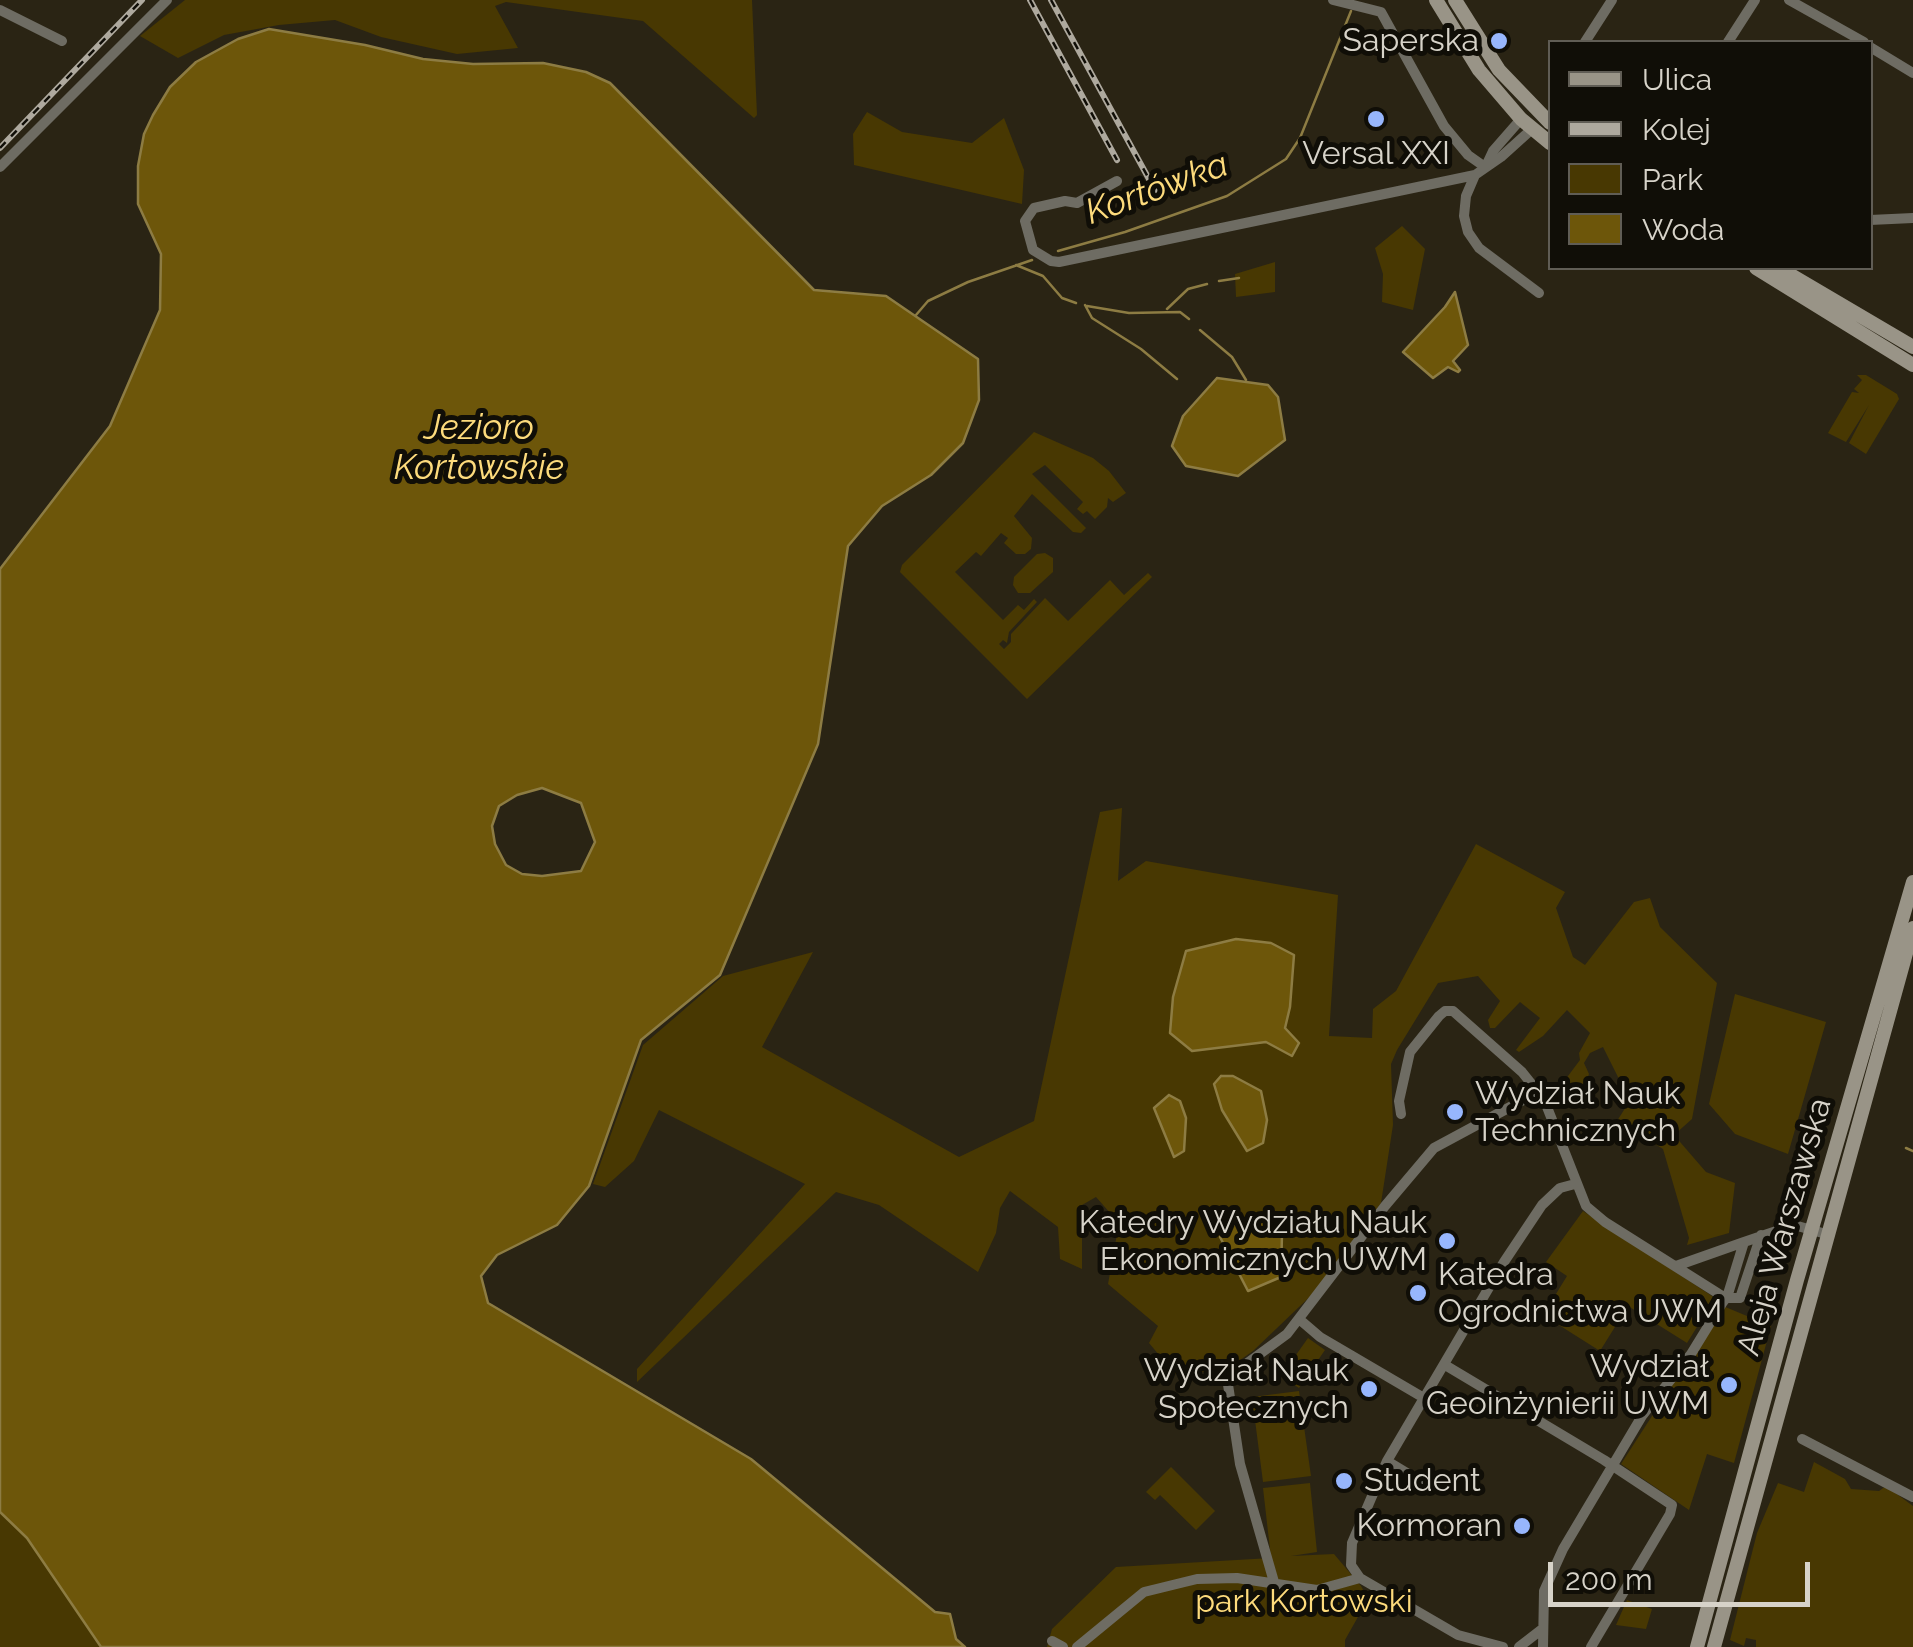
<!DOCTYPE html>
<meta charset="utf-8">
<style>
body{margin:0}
#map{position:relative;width:1913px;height:1647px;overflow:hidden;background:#2a2414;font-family:Raleway,sans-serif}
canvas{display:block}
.legend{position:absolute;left:1548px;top:40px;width:325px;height:230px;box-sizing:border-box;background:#100e07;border:2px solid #605d55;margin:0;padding:12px 18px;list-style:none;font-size:30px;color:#d7d3c9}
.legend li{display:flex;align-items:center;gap:20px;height:50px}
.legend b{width:50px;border:2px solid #605d55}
.scale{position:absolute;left:1548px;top:1562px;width:262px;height:45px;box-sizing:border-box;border:5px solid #d7d3c9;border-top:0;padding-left:12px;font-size:30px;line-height:35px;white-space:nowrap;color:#d7d3c9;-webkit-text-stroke:8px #100e07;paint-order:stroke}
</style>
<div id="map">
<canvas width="1913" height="1647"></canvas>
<ul class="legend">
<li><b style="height:12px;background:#999487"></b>Ulica</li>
<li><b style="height:12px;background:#aea99e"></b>Kolej</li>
<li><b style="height:28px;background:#483802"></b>Park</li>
<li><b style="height:28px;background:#6d560a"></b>Woda</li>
</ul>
<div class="scale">200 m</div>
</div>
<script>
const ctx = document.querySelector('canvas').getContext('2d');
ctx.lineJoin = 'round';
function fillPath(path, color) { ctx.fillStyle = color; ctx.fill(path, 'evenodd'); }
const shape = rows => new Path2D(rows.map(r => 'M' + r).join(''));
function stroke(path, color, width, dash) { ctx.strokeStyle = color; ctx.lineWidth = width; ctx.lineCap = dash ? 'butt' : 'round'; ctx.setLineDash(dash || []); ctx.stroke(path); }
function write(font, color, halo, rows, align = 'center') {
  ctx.font = font + ' Raleway,sans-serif'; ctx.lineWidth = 10; ctx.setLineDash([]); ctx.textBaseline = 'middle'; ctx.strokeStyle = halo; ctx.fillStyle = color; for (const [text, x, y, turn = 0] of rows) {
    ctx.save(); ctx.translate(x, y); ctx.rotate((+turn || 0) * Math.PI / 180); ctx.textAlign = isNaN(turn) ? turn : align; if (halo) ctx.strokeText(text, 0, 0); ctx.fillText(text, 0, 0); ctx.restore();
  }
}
const green = shape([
 [185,0,752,0,757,115,754,118,643,21,506,2,495,6,518,48,457,54,381,37,335,20,279,25,224,35,178,58,140,36],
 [867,112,902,132,972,143,1004,118,1024,170,1022,204,854,165,853,134],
 [1402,226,1425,249,1413,310,1382,302,1383,274,1375,248],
 [1275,262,1275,292,1236,297,1235,274],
 [1857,375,1866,375,1897,394,1899,399,1866,454,1849,443,1869,405,1846,442,1828,433,1852,392,1859,393,1854,389,1862,380],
 [1034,432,1093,458,1109,471,1126,493,1113,502,1108,498,1107,507,1095,519,1087,511,1083,514,1077,509,1083,502,1045,465,1032,474,1086,528,1081,533,1073,532,1032,494,1014,516,1032,538,1031,549,1025,554,1016,554,1004,543,1008,538,1001,533,981,556,976,552,955,572,1003,620,1018,605,1024,610,1034,599,1037,602,1009,632,1007,643,1003,640,999,644,1004,649,1011,642,1011,634,1045,598,1068,621,1110,580,1124,595,1148,573,1152,577,1027,699,900,572,902,565],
 [1045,553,1053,558,1053,572,1030,593,1018,593,1013,585,1014,577,1037,554],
 [1122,808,1118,881,1146,861,1338,895,1329,1036,1372,1038,1373,1009,1396,991,1476,844,1565,892,1556,908,1573,957,1585,965,1634,902,1650,898,1660,927,1717,983,1692,1119,1674,1135,1706,1172,1735,1183,1729,1233,1687,1245,1689,1238,1663,1149,1617,1121,1634,1094,1620,1081,1603,1047,1590,1053,1584,1063,1589,1074,1583,1090,1598,1104,1576,1103,1568,1093,1565,1080,1580,1060,1579,1053,1590,1033,1567,1010,1543,1036,1519,1052,1516,1050,1540,1018,1520,1002,1495,1028,1490,1028,1488,1020,1500,1001,1478,976,1438,983,1397,1050,1391,1064,1393,1125,1381,1203,1322,1285,1253,1351,1226,1370,1175,1374,1149,1343,1158,1326,1108,1284,1119,1223,1096,1197,1082,1205,1082,1269,1060,1259,1058,1227,1010,1191,1000,1208,996,1233,978,1272,879,1205,836,1192,637,1382,637,1369,805,1184,659,1110,634,1161,605,1187,593,1184,643,1045,723,976,813,952,762,1047,959,1157,1034,1121,1100,812],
 [1236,940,1290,1007,1285,1028,1266,1042,1192,1051,1186,951],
 [1735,994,1826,1022,1788,1154,1735,1134,1709,1104],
 [1583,1211,1715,1298,1687,1343,1628,1306,1600,1351,1543,1315,1567,1276,1546,1262],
 [1723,1306,1771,1326,1734,1463,1707,1454,1689,1510,1621,1464],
 [1308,1338,1325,1350,1299,1388,1281,1376],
 [1299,1391,1311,1476,1263,1482,1252,1397],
 [1814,1462,1845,1479,1851,1489,1879,1491,1886,1486,1913,1506,1913,1647,1756,1647,1756,1640,1746,1638,1744,1646,1730,1640,1757,1533,1778,1483,1804,1492],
 [1171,1467,1215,1511,1196,1530,1160,1495,1155,1500,1146,1492],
 [1310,1483,1317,1552,1291,1556,1334,1554,1361,1586,1368,1599,1345,1640,1345,1647,1047,1647,1052,1629,1116,1567,1271,1558,1263,1488],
 [0,1512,27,1538,101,1647,0,1647],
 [1627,1600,1652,1609,1646,1629,1616,1625]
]);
const water = shape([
 [269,29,365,45,423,59,473,64,543,63,586,72,610,83,814,290,886,296,978,359,979,400,963,443,931,475,882,506,848,546,818,744,720,975,641,1040,589,1186,557,1225,497,1255,481,1276,488,1303,751,1459,935,1612,950,1614,956,1639,965,1647,101,1647,27,1538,0,1512,0,569,110,426,160,310,161,254,138,204,138,166,144,134,153,115,170,87,196,62,238,39,269,29],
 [542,788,581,803,595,842,581,871,542,876,522,874,506,865,495,844,492,826,499,806,517,795,542,788],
 [1455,292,1468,345,1453,361,1460,370,1458,372,1448,367,1433,378,1403,352,1445,307,1455,292],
 [1217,378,1268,385,1278,397,1285,440,1238,476,1186,466,1172,446,1183,416,1217,378],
 [1236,939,1271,943,1294,955,1290,1007,1285,1028,1299,1043,1292,1056,1266,1042,1192,1051,1170,1033,1173,997,1186,951,1236,939],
 [1221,1076,1233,1076,1261,1091,1267,1120,1263,1143,1247,1151,1222,1110,1214,1084,1221,1076],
 [1169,1095,1180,1101,1186,1118,1184,1151,1174,1157,1154,1108,1169,1095],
 [1266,1214,1282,1233,1281,1277,1248,1291,1220,1237,1233,1225,1266,1214]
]);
const stream = shape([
 [1058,251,1125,232,1227,196,1286,159,1300,138,1351,11],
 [1016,265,1043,276,1062,298,1076,303],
 [1219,281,1239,278],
 [1085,305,1092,318,1141,349,1177,379],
 [1087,306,1129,313,1180,312,1189,319],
 [1167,309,1188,289,1207,284],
 [916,315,928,301,968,282,1032,260],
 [1200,330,1232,357,1246,380],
 [1906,1148,1913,1151]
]);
const street = shape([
 [1333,0,1381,12,1444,126,1468,155,1485,167],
 [1789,0,1864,42],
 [0,10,62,41],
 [1585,42,1612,0],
 [1728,42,1755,0],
 [1870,47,1913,73],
 [1532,129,1501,157,1475,175,1466,196,1464,216,1468,232,1479,248,1539,293],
 [1486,166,1493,151,1521,119],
 [0,167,167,0],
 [1117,181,1077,203,1065,201,1034,208,1025,221,1033,250,1051,261,1059,262,1475,175],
 [1870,220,1913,218],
 [1401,1114,1399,1101,1410,1052,1439,1016,1445,1011,1453,1011,1522,1072,1538,1092,1547,1107,1586,1206,1605,1222,1719,1294,1726,1298,1728,1294,1744,1242,1794,1225,1826,1234],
 [1676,1266,1744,1242],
 [1299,1319,1320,1337,1424,1398],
 [1445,1365,1604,1460,1672,1505,1670,1514,1591,1647],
 [1802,1439,1913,1497],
 [1387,1461,1430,1487],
 [1274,1582,1240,1464,1227,1378,1287,1334,1385,1206,1434,1148,1538,1092],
 [1052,1641,1063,1647],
 [1077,1647,1144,1592,1197,1579,1237,1578,1317,1590,1360,1578],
 [1503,1647,1458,1635,1360,1578,1351,1565,1352,1543,1387,1461,1504,1262,1542,1205,1560,1188,1575,1184],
 [1519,1647,1541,1630],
 [1543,1647,1544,1591,1563,1549,1642,1416,1691,1354,1723,1302,1726,1298,1740,1298,1761,1235]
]);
const secondary = shape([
 [1436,0,1479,70,1521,119,1550,143],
 [1455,0,1499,70,1550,123],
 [1756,268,1913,365],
 [1779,268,1913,347],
 [1697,1647,1797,1280,1913,882],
 [1714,1647,1913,928]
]);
const rail = shape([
 [1030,0,1117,160],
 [1051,0,1155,190],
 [0,148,142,0]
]);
const markers = [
 [1499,41,10,"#97b6fd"],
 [1376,119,10,"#97b6fd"],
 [1455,1112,10,"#97b6fd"],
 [1447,1241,10,"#97b6fd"],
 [1418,1293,10,"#97b6fd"],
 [1729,1385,10,"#97b6fd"],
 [1369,1389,10,"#97b6fd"],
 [1344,1481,10,"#97b6fd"],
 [1522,1526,10,"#97b6fd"]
];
const poiNames = [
 ["Saperska",1479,41],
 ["Versal XXI",1376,154,"center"],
 ["Wydział Nauk",1475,1094,"left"],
 ["Technicznych",1475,1131,"left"],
 ["Katedry Wydziału Nauk",1427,1223],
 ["Ekonomicznych UWM",1427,1260],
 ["Katedra",1438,1275,"left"],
 ["Ogrodnictwa UWM",1438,1312,"left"],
 ["Wydział",1709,1367],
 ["Geoinżynierii UWM",1709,1404],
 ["Wydział Nauk",1349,1371],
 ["Społecznych",1349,1408],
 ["Student",1364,1481,"left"],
 ["Kormoran",1502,1526]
];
const streetNames = [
 ["Aleja Warszawska",1785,1227,-74]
];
const parkNames = [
 ["park Kortowski",1304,1602]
];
const waterNames = [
 ["Kortówka",1157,189,-20],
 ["Jezioro",479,428],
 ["Kortowskie",479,468]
];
fillPath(green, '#483802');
fillPath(water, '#6d560a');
stroke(water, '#8d7c43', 2.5);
stroke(stream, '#8d7c43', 2.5);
stroke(street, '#6e6c63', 10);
stroke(secondary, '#999487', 14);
stroke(rail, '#aea99e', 6);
stroke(rail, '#100e07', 2.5, [8]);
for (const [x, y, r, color] of markers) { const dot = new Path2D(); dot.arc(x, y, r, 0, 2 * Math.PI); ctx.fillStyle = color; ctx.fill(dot); stroke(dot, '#100e07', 4); }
write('32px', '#d7d3c9', '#100e07', poiNames, 'right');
write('32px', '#d7d3c9', '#100e07', streetNames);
write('32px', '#fedb7c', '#100e07', parkNames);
write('italic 35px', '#fddb7c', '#100e07', waterNames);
</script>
